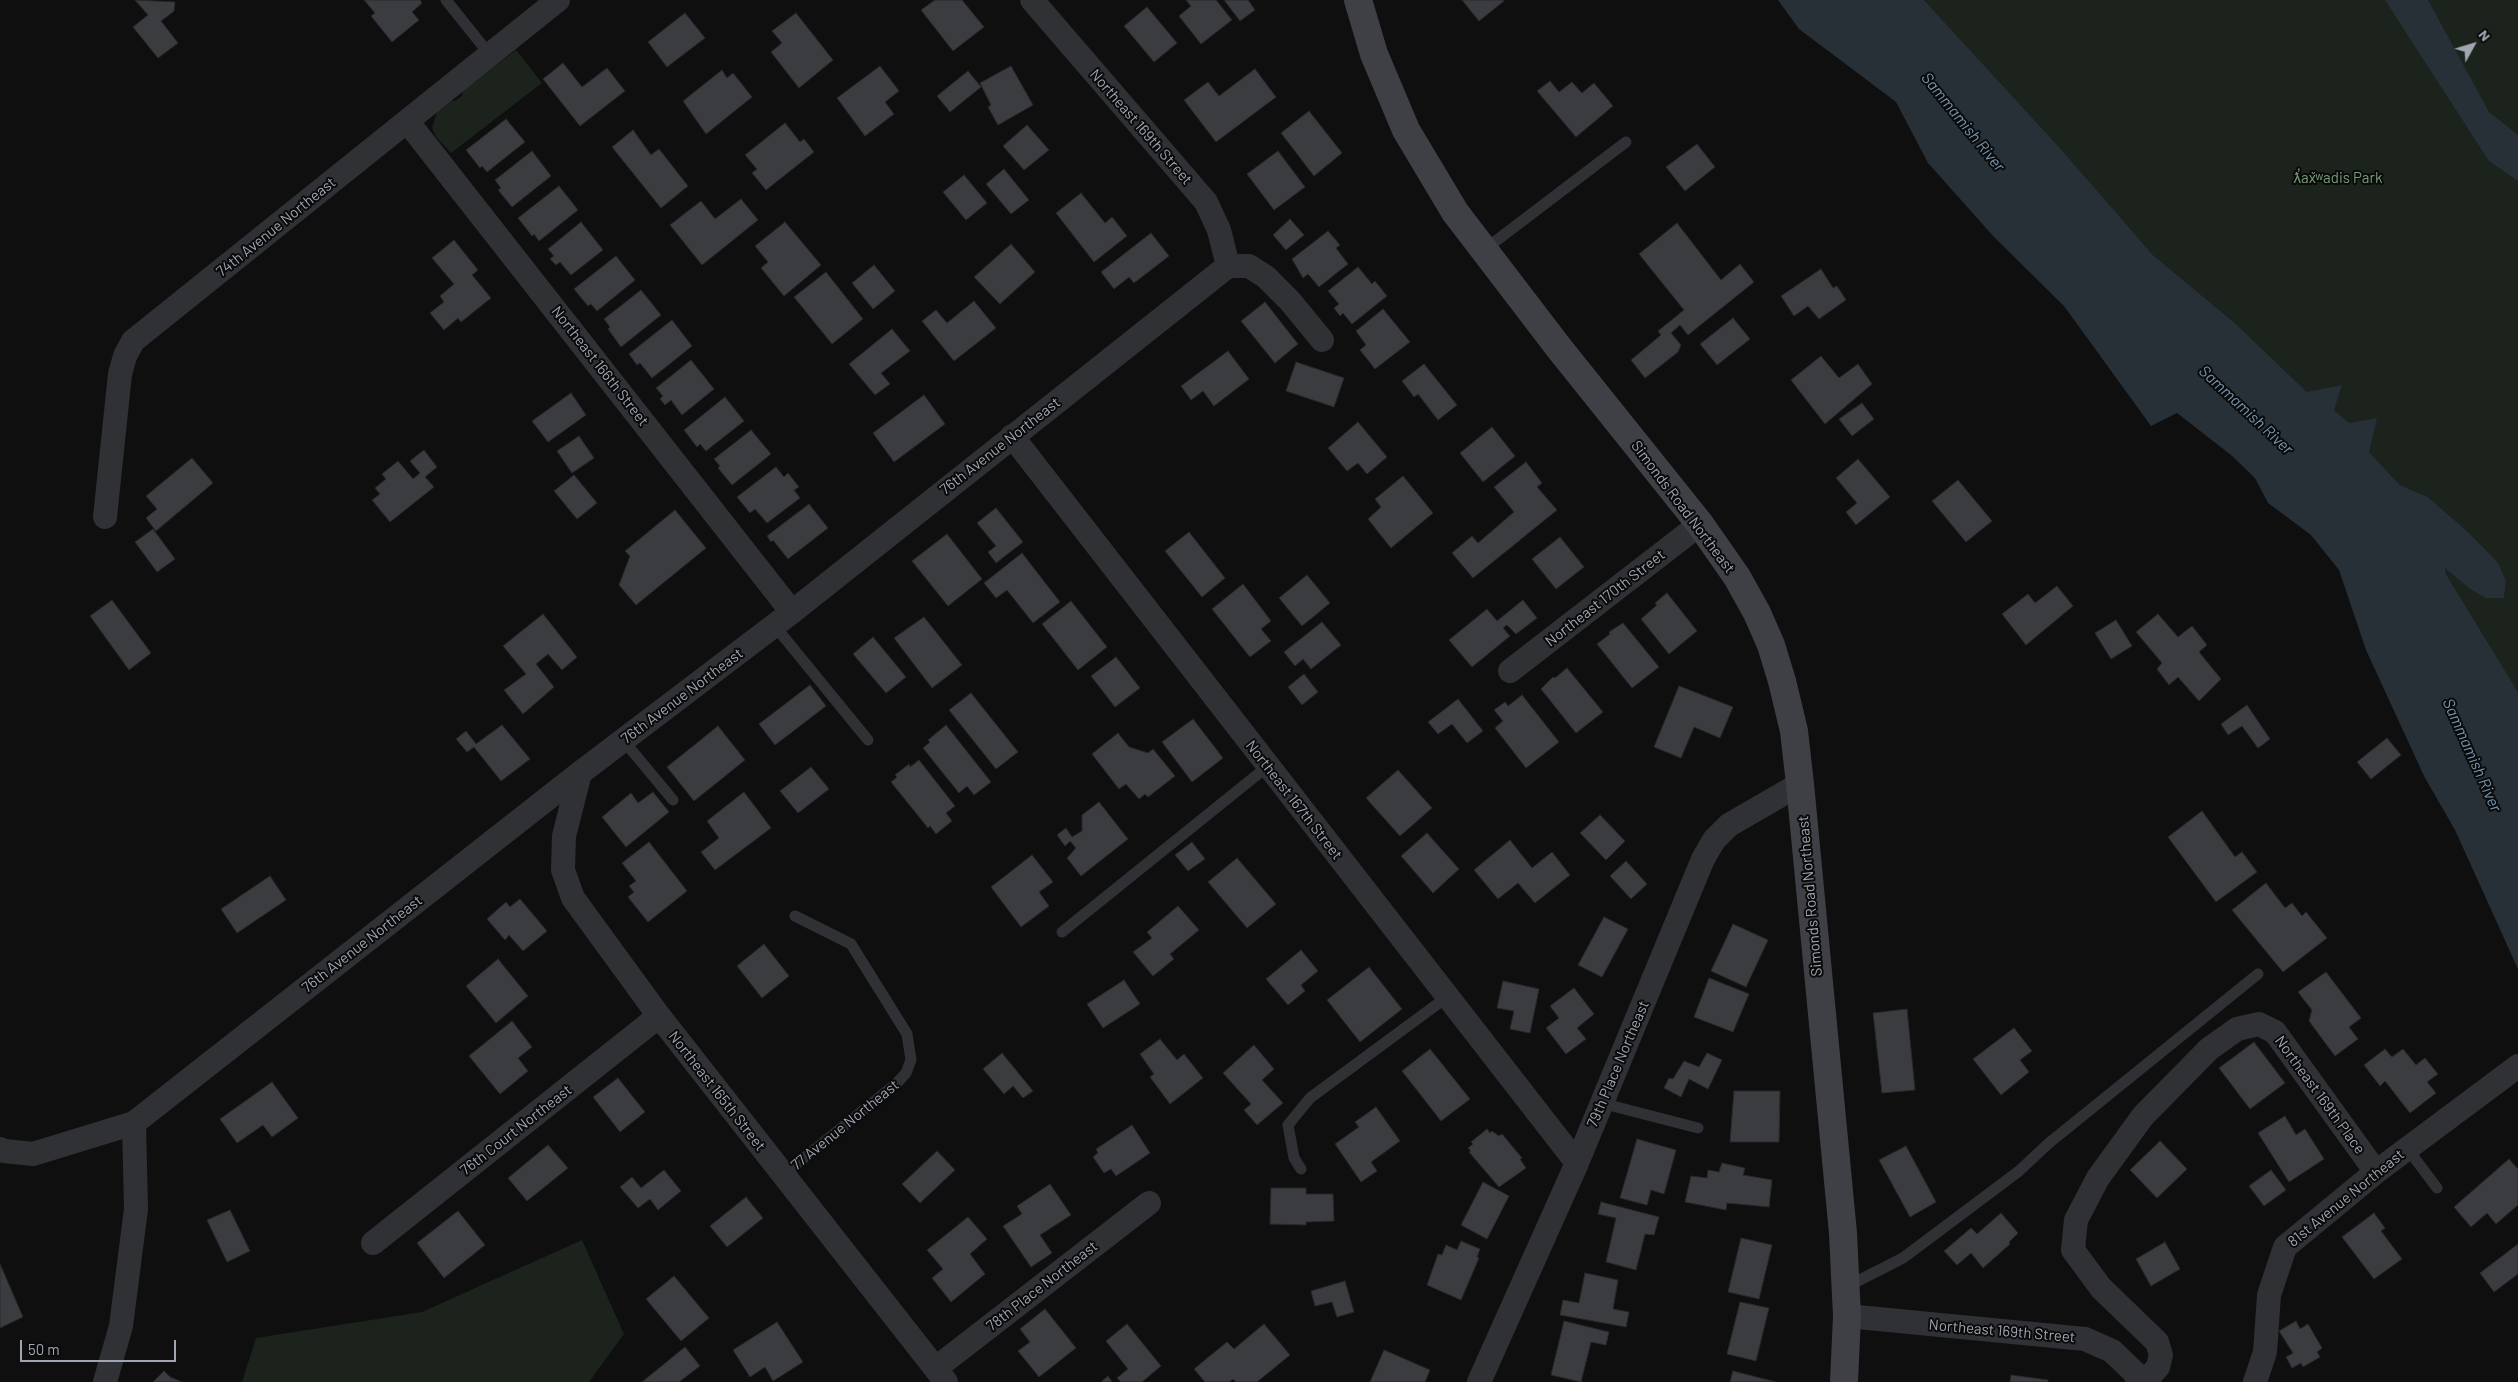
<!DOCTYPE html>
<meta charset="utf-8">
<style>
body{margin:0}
#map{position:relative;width:2518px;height:1382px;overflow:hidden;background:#0f0f10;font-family:Barlow,sans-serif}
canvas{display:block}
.north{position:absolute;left:2448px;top:20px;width:50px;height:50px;-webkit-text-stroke:4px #0a0a0b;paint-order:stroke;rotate:51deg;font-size:14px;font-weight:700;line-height:20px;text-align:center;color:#9fa6b2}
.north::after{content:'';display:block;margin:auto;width:18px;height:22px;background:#9fa6b2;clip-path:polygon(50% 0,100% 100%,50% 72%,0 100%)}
.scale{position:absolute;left:20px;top:1340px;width:156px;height:22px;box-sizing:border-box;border:2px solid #9fa6b2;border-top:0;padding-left:6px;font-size:15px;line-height:18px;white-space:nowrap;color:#9fa6b2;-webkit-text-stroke:4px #0a0a0b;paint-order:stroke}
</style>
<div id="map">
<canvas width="2518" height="1382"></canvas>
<div class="north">N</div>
<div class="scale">50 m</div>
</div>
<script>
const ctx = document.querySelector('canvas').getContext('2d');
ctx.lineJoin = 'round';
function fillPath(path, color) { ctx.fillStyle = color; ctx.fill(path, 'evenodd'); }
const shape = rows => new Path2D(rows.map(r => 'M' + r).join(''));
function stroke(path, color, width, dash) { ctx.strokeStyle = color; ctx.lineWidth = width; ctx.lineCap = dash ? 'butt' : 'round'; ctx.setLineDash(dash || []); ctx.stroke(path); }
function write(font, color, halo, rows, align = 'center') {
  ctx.font = font + ' Barlow,sans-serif'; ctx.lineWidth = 4; ctx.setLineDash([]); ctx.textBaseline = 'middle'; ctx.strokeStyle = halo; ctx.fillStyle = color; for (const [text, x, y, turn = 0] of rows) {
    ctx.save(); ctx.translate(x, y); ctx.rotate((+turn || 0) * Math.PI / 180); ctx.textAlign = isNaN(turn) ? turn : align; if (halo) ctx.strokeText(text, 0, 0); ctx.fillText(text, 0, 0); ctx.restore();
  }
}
const green = shape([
 [1924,0,2518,0,2518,692,2446,574,2445,567,2470,589,2504,598,2506,581,2467,531,2428,497,2400,485,2369,452,2349,424,2334,410,2307,392,2236,324,2153,255,2060,148],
 [516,50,542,83,451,153,436,137,432,128,437,112,451,101,455,101,462,96,463,91],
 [582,1240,624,1334,589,1382,242,1382,256,1338,422,1312]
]);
const water = shape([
 [1778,0,1924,0,2060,148,2153,255,2236,324,2307,392,2342,385,2334,410,2349,423,2377,418,2369,452,2400,485,2428,497,2467,531,2498,563,2506,581,2504,598,2486,598,2470,589,2445,568,2446,574,2518,692,2518,969,2455,830,2424,776,2366,650,2339,570,2311,535,2268,503,2255,478,2231,455,2177,413,2151,426,2064,306,1994,237,1928,163,1896,102,1799,29],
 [2385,0,2428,0,2489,112,2518,135,2518,181,2489,161]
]);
const building = shape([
 [135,0,175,2,174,11,161,21,178,43,158,58,133,27,148,15,135,0],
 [364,0,420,0,422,3,412,12,419,20,392,42,371,16,375,13,364,0],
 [935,0,962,0,984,27,953,51,921,10,935,0],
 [1186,0,1216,0,1232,20,1201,44,1179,16,1191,6,1186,0],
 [1224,0,1248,0,1255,10,1240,21,1224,0],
 [1462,0,1502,0,1504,1,1479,21,1462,0],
 [1147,7,1177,43,1154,62,1124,26,1147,7],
 [685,13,705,38,667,67,648,42,685,13],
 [796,13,833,60,799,88,771,52,782,43,772,31,796,13],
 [563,63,582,87,607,68,625,91,580,126,543,79,563,63],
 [880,66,899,91,885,102,894,114,865,136,837,98,880,66],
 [1011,66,1033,105,998,125,988,107,991,105,980,83,1011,66],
 [1255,69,1276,97,1216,142,1184,100,1208,82,1219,96,1255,69],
 [722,70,727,78,733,73,752,97,706,134,683,101,722,70],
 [968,71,981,87,950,112,937,96,968,71],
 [1550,81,1559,92,1572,82,1582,93,1594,83,1613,106,1576,137,1537,91,1550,81],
 [1309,111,1342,153,1314,176,1281,133,1309,111],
 [506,119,525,142,487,172,482,166,480,168,466,150,506,119],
 [785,123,800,142,804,139,814,152,766,190,752,173,757,169,745,155,785,123],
 [1027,125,1049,150,1024,170,1003,146,1027,125],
 [633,130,651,155,659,149,688,186,661,208,612,147,633,130],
 [1697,144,1715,167,1685,191,1666,167,1697,144],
 [532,151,551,176,512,207,498,190,501,188,495,180,532,151],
 [1278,151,1305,187,1274,210,1247,174,1278,151],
 [1004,169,1029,200,1011,214,986,184,1004,169],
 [964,175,987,203,966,220,943,192,964,175],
 [559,186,578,210,539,241,534,234,532,236,518,218,559,186],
 [1081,193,1105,223,1112,217,1127,236,1094,262,1056,213,1081,193],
 [741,199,758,220,702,265,670,225,701,201,715,219,741,199],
 [1290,219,1304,235,1286,250,1273,235,1290,219],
 [581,222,603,250,571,275,560,262,556,265,550,259,554,256,548,249,581,222],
 [785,222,821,265,784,296,761,268,768,262,755,246,785,222],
 [1677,223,1721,280,1740,264,1754,282,1688,335,1680,325,1671,333,1681,345,1678,352,1645,378,1631,360,1661,335,1658,331,1684,310,1639,254,1677,223],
 [1328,231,1340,245,1336,248,1348,264,1319,287,1308,274,1303,278,1292,259,1328,231],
 [1151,233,1169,256,1134,283,1129,277,1114,289,1101,272,1151,233],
 [454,240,478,270,472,275,491,298,461,322,458,318,444,330,430,313,444,302,440,296,454,284,432,258,454,240],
 [1011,244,1035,272,1000,304,974,277,1011,244],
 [616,256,635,280,597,311,591,304,588,306,574,289,616,256],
 [874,265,895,291,873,309,852,283,874,265],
 [1358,267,1372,284,1375,281,1387,296,1352,324,1343,313,1340,316,1334,308,1339,304,1328,291,1358,267],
 [1821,269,1833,288,1837,286,1846,300,1819,319,1808,306,1794,316,1781,296,1821,269],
 [826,272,863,319,832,344,794,297,826,272],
 [641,290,661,315,621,347,608,329,610,327,604,319,641,290],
 [974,301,996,328,954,361,922,321,936,310,947,323,974,301],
 [1265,302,1298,344,1275,363,1241,321,1265,302],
 [1383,309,1410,342,1375,369,1360,350,1366,345,1356,331,1383,309],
 [1733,318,1750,339,1717,365,1700,344,1733,318],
 [672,320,692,346,652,378,640,363,637,365,629,354,672,320],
 [892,329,910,351,881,373,890,384,875,395,849,364,892,329],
 [1228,351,1249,379,1214,406,1203,391,1191,400,1181,386,1228,351],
 [1821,356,1839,378,1858,364,1872,384,1825,424,1791,380,1821,356],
 [691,360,714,389,682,415,671,400,665,405,660,399,663,396,656,388,691,360],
 [1296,362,1344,378,1334,407,1286,391,1296,362],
 [1424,364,1457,405,1438,420,1418,394,1414,397,1402,381,1424,364],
 [571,393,586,415,548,442,532,421,571,393],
 [924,395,945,424,894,462,873,433,924,395],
 [725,397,744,421,706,451,700,444,697,447,684,430,725,397],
 [1862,403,1874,419,1852,436,1839,419,1862,403],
 [1358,422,1387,457,1367,474,1358,463,1347,471,1328,448,1358,422],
 [1492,427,1515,456,1483,482,1460,453,1492,427],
 [751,430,771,454,732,485,718,468,720,466,714,459,751,430],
 [579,436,594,458,572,473,557,451,579,436],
 [424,450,437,467,425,477,434,487,390,522,372,500,380,494,375,488,386,479,382,474,398,461,413,479,420,473,410,461,424,450],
 [192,458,213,483,156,531,146,518,157,509,146,496,192,458],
 [1858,459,1890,497,1856,525,1846,512,1857,503,1836,478,1858,459],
 [1526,462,1542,483,1537,487,1557,510,1473,578,1452,553,1472,536,1478,543,1514,512,1494,487,1526,462],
 [776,467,784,477,788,473,799,487,794,490,800,498,767,523,755,509,750,513,737,497,776,467],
 [574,475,597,503,577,519,554,491,574,475],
 [1403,476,1433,513,1391,548,1368,519,1381,507,1375,499,1403,476],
 [1958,480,1992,521,1966,542,1932,501,1958,480],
 [809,504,828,528,788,559,773,540,771,542,767,536,809,504],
 [996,508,1023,542,996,563,988,552,996,546,977,523,996,508],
 [675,510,706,548,636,605,619,585,630,556,625,551,675,510],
 [153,529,175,559,157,572,135,542,153,529],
 [1189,532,1225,578,1202,597,1165,551,1189,532],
 [947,534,982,579,948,606,912,561,947,534],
 [1560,537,1584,567,1556,589,1532,559,1560,537],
 [1022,553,1060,602,1033,623,1007,590,996,598,984,583,1022,553],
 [1307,575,1330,603,1302,626,1279,598,1307,575],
 [1243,584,1271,621,1261,629,1271,641,1250,657,1212,609,1243,584],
 [2057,586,2073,606,2026,645,2002,614,2028,594,2035,603,2057,586],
 [1667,593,1697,631,1669,654,1641,619,1657,605,1655,603,1667,593],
 [112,600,151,653,129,670,90,616,112,600],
 [1523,600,1537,618,1516,634,1507,625,1503,628,1510,636,1472,667,1449,640,1487,609,1497,621,1523,600],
 [1071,601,1107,647,1078,670,1042,624,1071,601],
 [543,614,577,657,562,670,548,654,536,664,554,687,523,714,504,690,526,674,503,646,543,614],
 [2158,614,2178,637,2192,626,2207,645,2199,652,2221,679,2199,701,2178,677,2169,685,2157,669,2162,663,2136,632,2158,614],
 [924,617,962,665,932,688,894,638,924,617],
 [2116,620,2132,646,2111,659,2095,633,2116,620],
 [1322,622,1341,645,1311,669,1303,659,1295,666,1284,652,1322,622],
 [1623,623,1659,667,1632,688,1597,644,1610,634,1609,632,1623,623],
 [873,637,906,677,886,693,853,654,873,637],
 [1116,657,1140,688,1115,707,1091,676,1116,657],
 [1567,668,1603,712,1576,733,1541,689,1553,677,1555,678,1567,668],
 [1304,674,1318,692,1302,705,1288,687,1304,674],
 [810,685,826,706,775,745,759,724,810,685],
 [1679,686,1733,707,1720,738,1694,727,1681,758,1654,747,1679,686],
 [971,693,1018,752,996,769,949,710,971,693],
 [1522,695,1559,742,1526,768,1495,728,1503,721,1494,710,1505,702,1508,706,1522,695],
 [1458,699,1483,731,1467,743,1452,724,1438,734,1428,722,1458,699],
 [2247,705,2270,739,2258,748,2242,726,2228,735,2221,724,2247,705],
 [1193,719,1223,758,1192,782,1162,742,1193,719],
 [502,725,530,759,501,781,474,747,467,752,456,739,466,731,476,744,502,725],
 [946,725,991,782,974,795,967,786,959,793,923,748,930,742,928,740,946,725],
 [718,726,745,760,694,801,667,767,718,726],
 [1118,733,1129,747,1148,753,1153,749,1175,776,1148,797,1145,794,1139,799,1126,784,1119,789,1092,754,1118,733],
 [2387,738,2401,755,2371,779,2357,762,2387,738],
 [919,760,955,806,946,813,952,821,936,834,930,826,928,828,891,782,897,777,895,775,909,764,910,767,919,760],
 [811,767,829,789,798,813,780,791,811,767],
 [1398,770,1432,808,1400,836,1366,798,1398,770],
 [653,792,669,812,626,847,602,817,631,793,638,803,653,792],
 [744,792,771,828,715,870,701,852,719,838,707,821,744,792],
 [1099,802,1128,839,1081,876,1067,858,1076,848,1070,841,1065,846,1057,835,1066,828,1072,837,1082,831,1082,815,1099,802],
 [2202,811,2235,857,2242,852,2257,872,2216,902,2168,837,2202,811],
 [1600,815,1625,841,1606,860,1580,833,1600,815],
 [1427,833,1459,869,1433,893,1401,856,1427,833],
 [1510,840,1532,868,1552,852,1570,875,1535,903,1518,883,1498,899,1474,870,1510,840],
 [649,842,687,891,648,922,628,897,634,892,629,886,636,881,622,863,649,842],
 [1192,842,1205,859,1188,871,1175,855,1192,842],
 [1032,855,1053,882,1039,892,1049,906,1021,927,991,887,1032,855],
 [1237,858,1276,904,1247,928,1208,882,1237,858],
 [1626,861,1647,884,1631,899,1610,876,1626,861],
 [270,876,286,900,237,933,221,909,270,876],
 [2266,883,2285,908,2292,903,2302,916,2306,912,2327,938,2283,972,2232,910,2266,883],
 [520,899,547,931,523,951,509,935,505,940,487,919,506,902,510,907,520,899],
 [1178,906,1199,930,1170,954,1174,959,1153,976,1133,952,1152,938,1147,932,1178,906],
 [1604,917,1628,929,1602,977,1578,965,1604,917],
 [1733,924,1768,940,1746,987,1711,971,1733,924],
 [764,944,789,976,762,998,737,966,764,944],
 [1301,950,1318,971,1301,985,1305,991,1288,1005,1266,979,1301,950],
 [498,959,528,996,496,1023,466,986,498,959],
 [1369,967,1402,1009,1360,1042,1327,1000,1369,967],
 [2326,972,2361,1018,2349,1027,2358,1039,2335,1056,2309,1021,2312,1010,2298,992,2326,972],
 [1709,978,1749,994,1733,1032,1694,1017,1709,978],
 [1124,980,1140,1004,1103,1028,1087,1004,1124,980],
 [1503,981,1539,989,1530,1033,1510,1029,1514,1011,1497,1008,1503,981],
 [1574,988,1594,1014,1577,1028,1586,1039,1566,1054,1546,1028,1559,1018,1550,1006,1574,988],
 [1907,1009,1915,1090,1882,1093,1873,1013,1907,1009],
 [512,1021,532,1047,518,1058,528,1071,500,1094,469,1056,512,1021],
 [2014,1028,2032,1051,2020,1060,2029,1072,2001,1095,1973,1059,2014,1028],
 [1160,1039,1177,1060,1184,1054,1203,1078,1170,1104,1150,1077,1154,1074,1140,1054,1160,1039],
 [2254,1042,2285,1083,2250,1109,2219,1068,2254,1042],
 [1254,1045,1274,1069,1262,1080,1283,1103,1257,1125,1244,1110,1251,1104,1223,1073,1254,1045],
 [1430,1049,1470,1099,1441,1121,1402,1071,1430,1049],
 [2385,1049,2392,1057,2403,1049,2416,1065,2425,1058,2438,1074,2427,1082,2436,1093,2410,1113,2385,1081,2380,1086,2364,1065,2385,1049],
 [1002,1053,1033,1091,1023,1098,1013,1086,1004,1094,983,1069,1002,1053],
 [1707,1053,1722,1060,1708,1089,1689,1079,1681,1097,1664,1088,1669,1078,1673,1079,1684,1061,1699,1067,1707,1053],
 [618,1078,645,1112,620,1132,593,1097,618,1078],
 [272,1082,298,1118,272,1137,263,1125,237,1143,220,1119,272,1082],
 [1734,1091,1780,1091,1779,1142,1730,1142,1734,1091],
 [1376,1107,1400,1141,1371,1162,1377,1171,1361,1182,1335,1144,1359,1127,1355,1122,1376,1107],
 [2285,1116,2296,1135,2305,1129,2324,1159,2289,1182,2258,1133,2285,1116],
 [1132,1125,1150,1153,1116,1176,1111,1169,1104,1173,1093,1157,1098,1153,1096,1149,1132,1125],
 [1487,1129,1490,1133,1492,1131,1499,1136,1502,1134,1522,1158,1520,1159,1526,1168,1499,1187,1469,1152,1471,1151,1468,1148,1473,1144,1471,1142,1487,1129],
 [1637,1139,1676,1150,1664,1194,1651,1190,1647,1205,1620,1198,1637,1139],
 [2160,1141,2187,1169,2157,1198,2130,1170,2160,1141],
 [548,1145,568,1168,527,1201,508,1178,548,1145],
 [1906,1146,1936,1202,1910,1217,1879,1160,1906,1146],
 [937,1151,955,1170,920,1203,902,1184,937,1151],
 [2509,1159,2518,1169,2518,1205,2496,1224,2487,1213,2471,1227,2454,1207,2509,1159],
 [1722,1163,1745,1168,1743,1175,1772,1180,1769,1207,1727,1203,1726,1210,1685,1202,1691,1176,1707,1178,1708,1170,1719,1172,1722,1163],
 [664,1170,681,1191,658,1210,650,1199,638,1208,620,1187,632,1177,641,1188,664,1170],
 [2271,1170,2286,1190,2264,1206,2249,1186,2271,1170],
 [1483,1182,1509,1196,1487,1239,1461,1225,1483,1182],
 [1050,1184,1071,1215,1040,1235,1052,1253,1031,1267,1003,1226,1022,1214,1017,1206,1050,1184],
 [1271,1188,1306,1188,1306,1194,1333,1194,1334,1221,1306,1222,1306,1225,1270,1224,1271,1188],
 [746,1197,763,1218,727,1247,710,1226,746,1197],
 [1601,1202,1659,1217,1654,1235,1645,1234,1636,1270,1606,1262,1616,1218,1598,1214,1601,1202],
 [230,1210,250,1251,227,1262,207,1220,230,1210],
 [458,1211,485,1245,444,1278,417,1243,458,1211],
 [2001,1213,2018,1233,2009,1242,2010,1244,1983,1268,1971,1253,1957,1265,1944,1251,1971,1228,1977,1234,2001,1213],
 [2374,1213,2385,1228,2381,1231,2402,1259,2374,1279,2342,1237,2374,1213],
 [968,1217,987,1239,970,1254,985,1274,951,1302,932,1278,943,1269,927,1250,968,1217],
 [1741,1238,1772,1245,1759,1299,1728,1292,1741,1238],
 [1461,1241,1480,1249,1477,1257,1479,1258,1461,1300,1427,1285,1438,1254,1442,1255,1446,1245,1457,1250,1461,1241],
 [2165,1242,2180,1269,2151,1286,2136,1259,2165,1242],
 [2518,1244,2518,1274,2494,1292,2480,1273,2518,1244],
 [0,1264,23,1317,0,1328,0,1264],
 [1585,1273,1618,1280,1613,1309,1629,1312,1626,1327,1560,1315,1563,1300,1579,1303,1585,1273],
 [674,1276,709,1318,681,1341,646,1299,674,1276],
 [1345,1281,1354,1312,1337,1317,1332,1302,1315,1306,1311,1291,1345,1281],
 [1740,1302,1769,1308,1756,1361,1727,1354,1740,1302],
 [1045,1309,1076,1348,1039,1377,1018,1351,1030,1342,1020,1329,1045,1309],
 [1564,1321,1609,1332,1606,1345,1591,1342,1581,1382,1551,1375,1564,1321],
 [2296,1321,2300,1329,2308,1324,2322,1348,2317,1352,2320,1357,2303,1367,2301,1363,2292,1368,2286,1357,2293,1353,2279,1331,2296,1321],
 [777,1322,803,1362,773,1381,765,1367,750,1377,733,1350,777,1322],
 [1127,1324,1161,1366,1142,1382,1121,1382,1117,1378,1128,1369,1106,1341,1127,1324],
 [1264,1324,1290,1355,1257,1382,1236,1382,1233,1379,1229,1382,1205,1382,1194,1369,1227,1342,1234,1349,1264,1324],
 [685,1347,700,1366,679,1382,642,1382,685,1347],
 [1384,1350,1430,1370,1425,1382,1370,1382,1384,1350],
 [164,1371,170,1377,182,1382,153,1382,164,1371],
 [1733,1371,1776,1382,1730,1382,1733,1371],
 [2011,1375,2048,1380,2048,1382,2010,1382,2011,1375],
 [1108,1376,1112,1382,1101,1382,1108,1376]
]);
const lane = shape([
 [446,0,490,55],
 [1484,250,1626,142],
 [774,625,868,740],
 [623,740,673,800],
 [1062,932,1268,766],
 [1601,1103,1698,1128],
 [2407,1148,2437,1188],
 [1301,1169,1294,1158,1288,1125,1310,1098,1447,997],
 [783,1175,897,1083,906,1073,911,1060,907,1034,851,944,795,916],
 [1846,1287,1903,1258,2019,1171,2049,1143,2258,974]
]);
const street = shape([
 [1032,0,1206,202,1219,230,1228,266],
 [407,121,792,612],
 [1228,266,1249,266,1266,277,1290,301,1322,340],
 [1012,436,1577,1163],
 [105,517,120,374,125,356,133,341,558,0],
 [1510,671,1700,524],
 [580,773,564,836,563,870,573,898,659,1016,946,1382],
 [0,1149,4,1151,33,1154,134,1123,580,773,792,612,1228,266],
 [373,1243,659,1016],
 [1847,1316,2085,1339,2112,1351,2135,1373,2138,1382],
 [936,1368,1149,1203],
 [2137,1380,2149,1377,2158,1367,2161,1355,2157,1342,2101,1288,2073,1250,2076,1220,2098,1178,2143,1116,2209,1049,2237,1029,2259,1024,2275,1032,2376,1172],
 [105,1382,121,1326,136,1209,134,1123],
 [1479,1382,1577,1163,1703,859,1714,840,1729,825,1800,784],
 [2255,1382,2265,1352,2269,1295,2285,1247,2376,1172,2518,1066]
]);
const secondary = shape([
 [1358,0,1374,54,1406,130,1455,212,1559,348,1700,524,1737,577,1757,613,1771,645,1782,681,1794,731,1800,784,1843,1233,1847,1316,1844,1382]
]);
const streetNames = [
 ["Northeast 169th Street",1141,127,49],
 ["74th Avenue Northeast",276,227,-39],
 ["Northeast 166th Street",600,366,52],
 ["76th Avenue Northeast",1000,446,-38],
 ["Simonds Road Northeast",1683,507,53],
 ["Northeast 170th Street",1605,598,-38],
 ["76th Avenue Northeast",682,696,-37],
 ["Northeast 167th Street",1294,800,52],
 ["Simonds Road Northeast",1810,896,-95],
 ["76th Avenue Northeast",362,944,-38],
 ["79th Place Northeast",1618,1064,-67],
 ["Northeast 165th Street",717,1091,52],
 ["Northeast 169th Place",2320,1095,54],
 ["77 Avenue Northeast",845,1125,-39],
 ["76th Court Northeast",516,1130,-38],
 ["81st Avenue Northeast",2346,1198,-39],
 ["78th Place Northeast",1042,1286,-38],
 ["Northeast 169th Street",2002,1331,5]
];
const parkNames = [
 ["ƛ̕ax̌ʷadis Park",2338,178]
];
const waterNames = [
 ["Sammamish River",1963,122,51],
 ["Sammamish River",2246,410,43],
 ["Sammamish River",2472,755,66]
];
fillPath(green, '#1b231c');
fillPath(water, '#273036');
fillPath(building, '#3b3c40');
stroke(building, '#29292c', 1);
stroke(lane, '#303135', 11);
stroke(street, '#303135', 24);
stroke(secondary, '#3e4045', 28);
write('15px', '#9fa6b2', '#0a0a0b', streetNames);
write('15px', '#769e77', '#0a0a0b', parkNames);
write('italic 16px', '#7495af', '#0a0a0b', waterNames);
</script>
